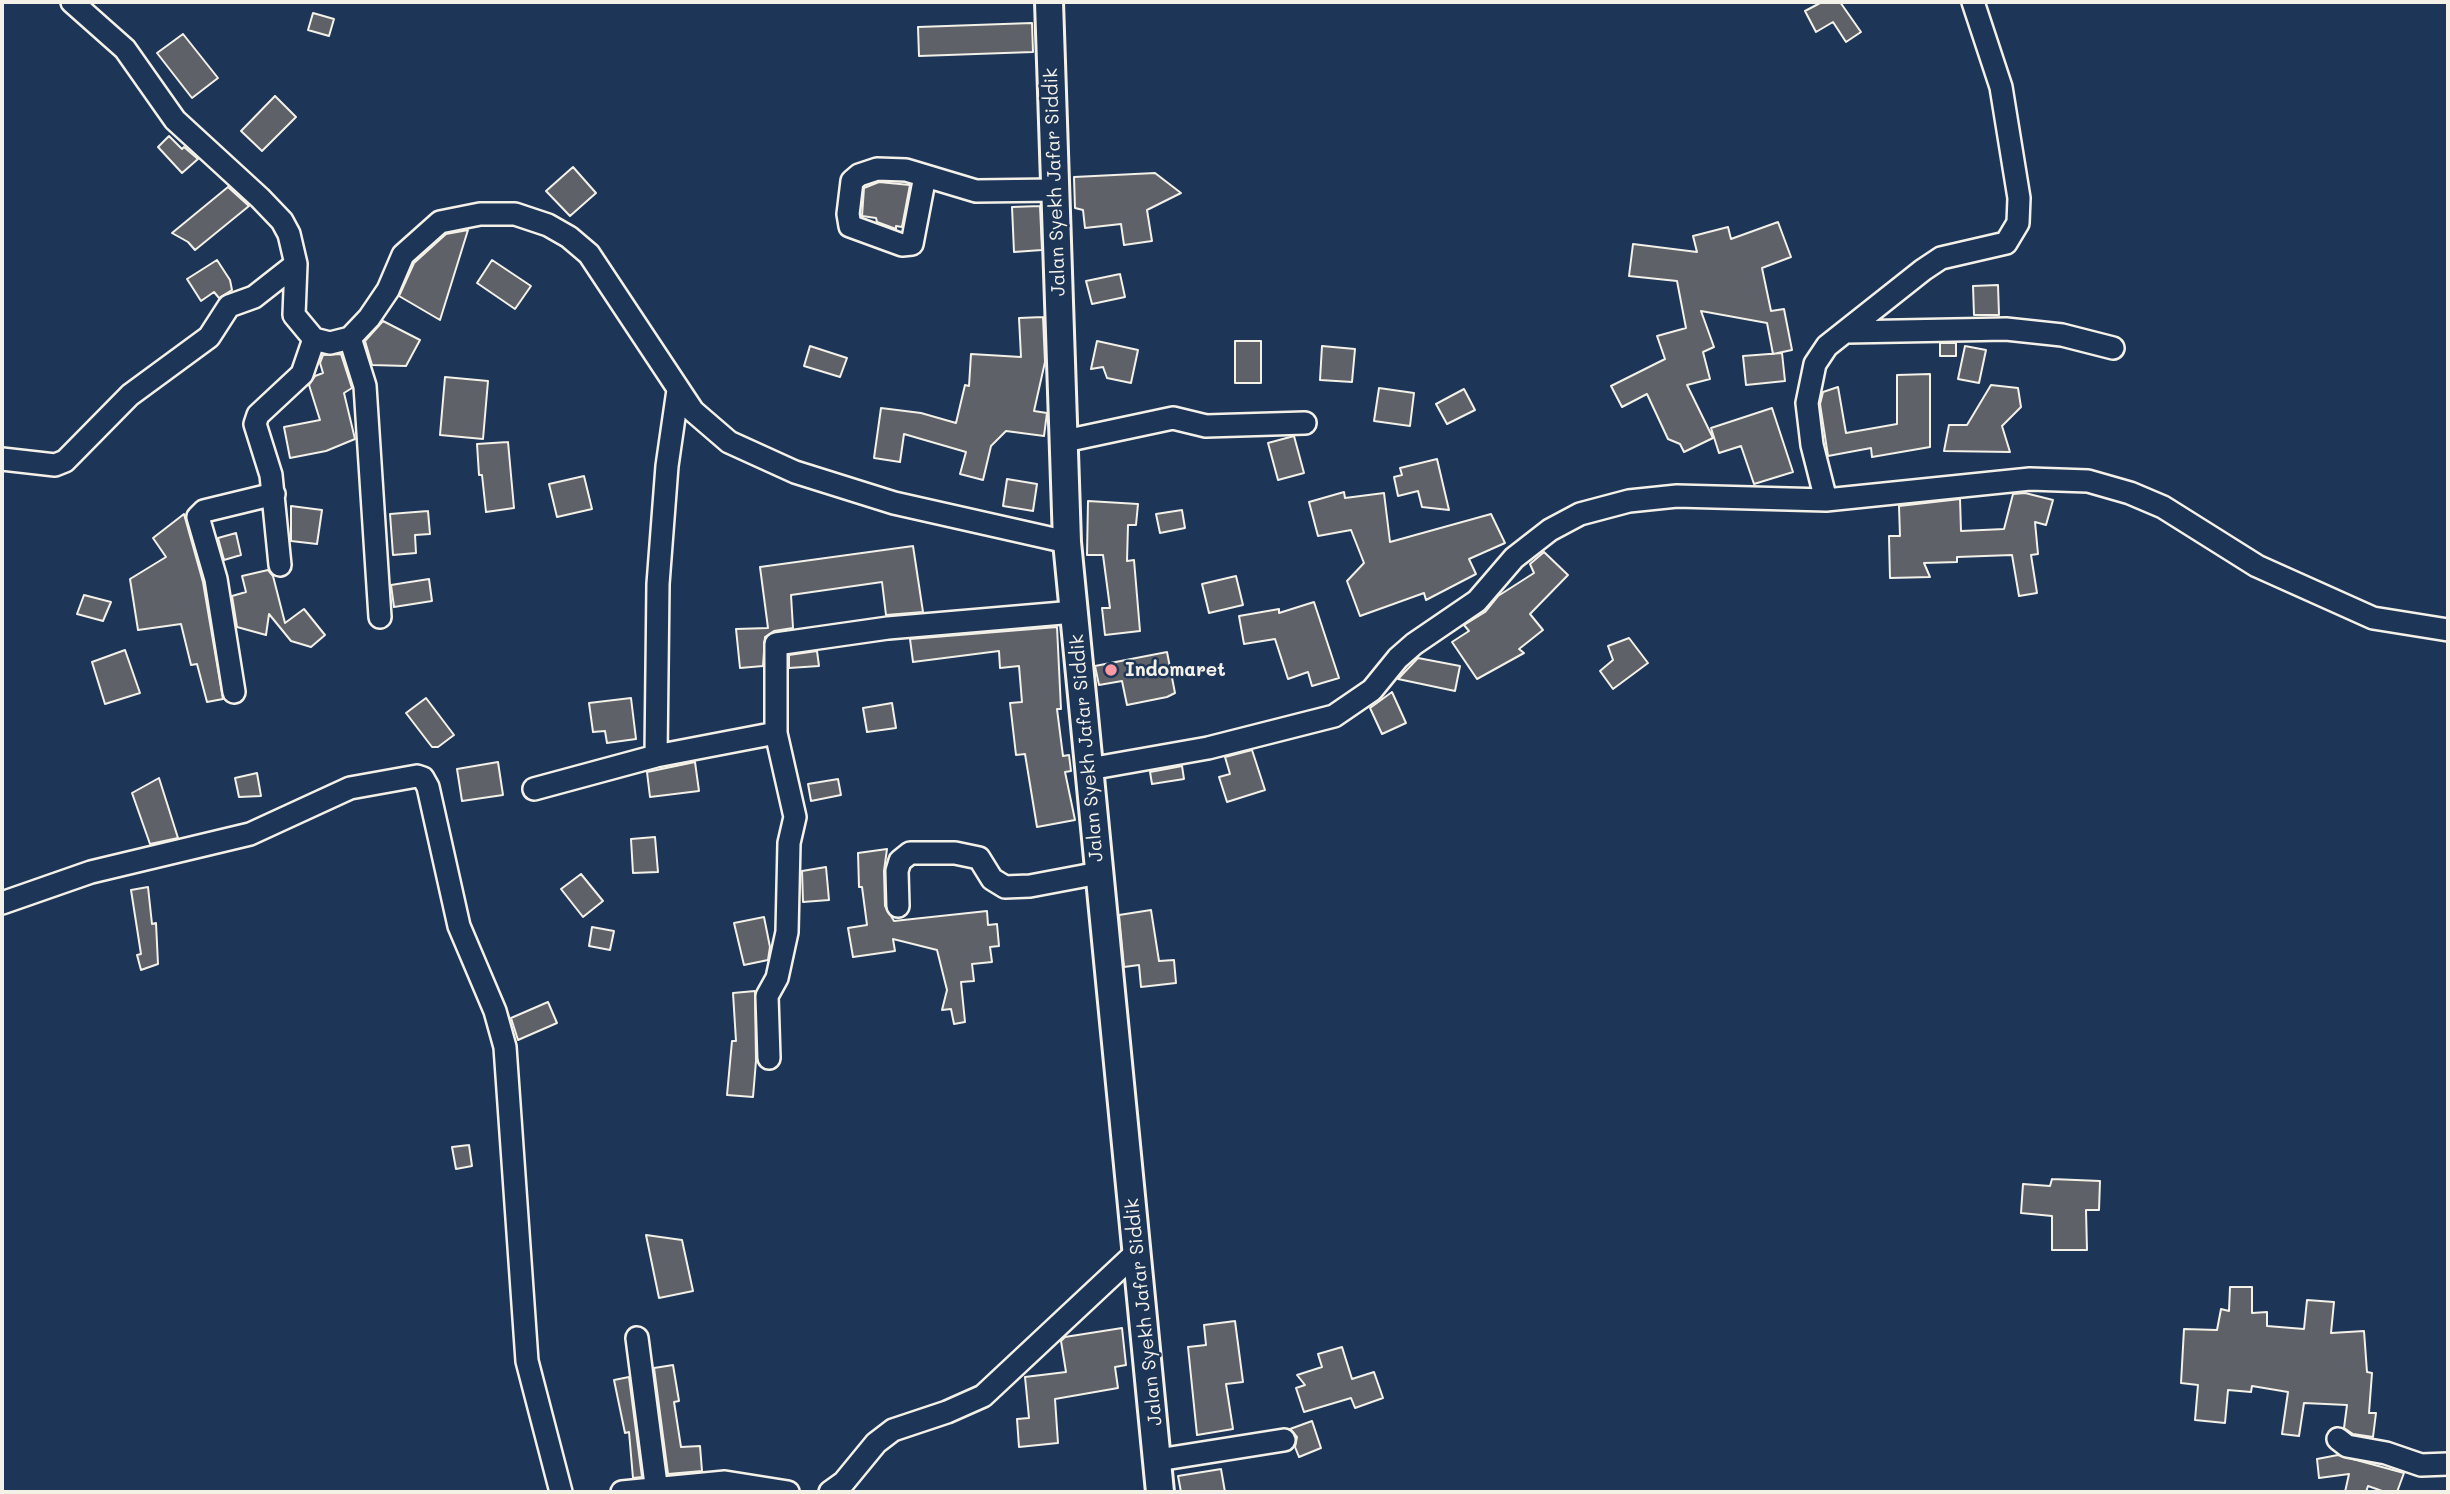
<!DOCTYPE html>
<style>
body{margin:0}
#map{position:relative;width:2450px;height:1494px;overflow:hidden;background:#1d3557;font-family:Mali,sans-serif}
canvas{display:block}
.frame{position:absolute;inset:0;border:4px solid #f4f1e8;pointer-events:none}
</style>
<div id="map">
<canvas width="2450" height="1494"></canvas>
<div class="frame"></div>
</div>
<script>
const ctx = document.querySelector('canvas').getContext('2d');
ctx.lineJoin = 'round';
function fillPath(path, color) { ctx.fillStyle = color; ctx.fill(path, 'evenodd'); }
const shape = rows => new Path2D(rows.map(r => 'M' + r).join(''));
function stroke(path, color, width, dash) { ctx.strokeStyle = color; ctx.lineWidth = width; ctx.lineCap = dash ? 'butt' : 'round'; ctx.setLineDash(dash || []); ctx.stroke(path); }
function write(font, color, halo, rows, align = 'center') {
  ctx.font = font + ' Mali,sans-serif'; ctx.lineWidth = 5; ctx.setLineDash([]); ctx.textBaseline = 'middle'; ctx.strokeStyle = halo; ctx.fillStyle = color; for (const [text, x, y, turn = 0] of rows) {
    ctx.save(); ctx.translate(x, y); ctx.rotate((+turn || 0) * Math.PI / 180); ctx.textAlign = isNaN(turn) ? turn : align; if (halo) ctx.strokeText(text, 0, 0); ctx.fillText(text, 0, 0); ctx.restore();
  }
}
const building = shape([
 [1822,2,1840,2,1861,32,1846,42,1833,22,1816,32,1805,11,1822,2],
 [313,13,334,19,329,36,308,30,313,13],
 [1032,23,1033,52,919,56,918,27,1032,23],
 [183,34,218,78,192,98,157,53,183,34],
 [275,96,296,117,262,151,241,131,275,96],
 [169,136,182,149,184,147,198,159,182,173,158,147,169,136],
 [573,167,596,193,570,216,546,191,573,167],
 [1155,173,1181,193,1147,210,1152,241,1124,245,1121,224,1085,228,1083,210,1075,208,1074,177,1155,173],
 [879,182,910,185,902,227,896,226,896,229,877,222,876,218,862,216,864,188,879,182],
 [228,187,249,206,195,250,188,242,172,233,228,187],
 [1040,206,1042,250,1014,252,1012,207,1040,206],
 [1778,222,1791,257,1762,268,1771,311,1784,309,1792,350,1773,354,1767,323,1701,311,1714,347,1703,352,1710,379,1687,385,1713,438,1684,452,1680,444,1668,439,1647,394,1622,407,1611,386,1665,359,1657,336,1686,328,1677,281,1629,276,1633,244,1697,252,1693,236,1728,227,1731,239,1778,222],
 [468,230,440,320,399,296,414,263,446,234,468,230],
 [217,260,230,280,232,290,219,298,214,292,201,301,187,279,217,260],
 [492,260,531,286,515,309,477,283,492,260],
 [1120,274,1125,297,1092,304,1086,281,1120,274],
 [1998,285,1999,315,1974,315,1973,286,1998,285],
 [1043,317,1045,362,1034,411,1047,413,1044,436,1006,431,991,446,983,480,960,474,966,452,904,434,900,462,874,458,881,408,921,413,956,423,965,385,969,386,971,354,1021,357,1019,318,1043,317],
 [383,321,420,340,406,366,372,365,365,341,383,321],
 [1097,341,1138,350,1131,383,1107,378,1103,367,1091,369,1097,341],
 [1235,341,1261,341,1261,383,1235,383,1235,341],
 [1940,343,1956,343,1956,356,1940,356,1940,343],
 [810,346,847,358,840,377,804,366,810,346],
 [1322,346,1355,349,1352,382,1320,380,1322,346],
 [1965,346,1986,350,1979,383,1958,379,1965,346],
 [1782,353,1785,381,1746,385,1743,356,1782,353],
 [341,354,352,388,344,393,355,439,326,451,290,458,284,427,320,420,309,385,315,376,323,373,320,363,323,355,341,354],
 [1930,374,1930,447,1872,457,1871,448,1828,456,1820,404,1823,392,1838,387,1846,433,1897,424,1897,375,1930,374],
 [445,377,488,381,483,439,440,435,445,377],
 [1991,385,2018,388,2021,407,2002,426,2010,452,1944,451,1949,425,1967,425,1991,385],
 [1379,388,1414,393,1410,426,1374,421,1379,388],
 [1464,389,1475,410,1447,424,1436,404,1464,389],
 [1772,408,1793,472,1754,484,1741,446,1719,453,1711,428,1772,408],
 [1294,436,1304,473,1278,480,1268,443,1294,436],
 [508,442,514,508,486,512,482,475,479,475,477,444,508,442],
 [1437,459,1449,510,1422,507,1418,491,1398,496,1394,477,1402,475,1400,468,1437,459],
 [584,476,592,509,557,517,549,484,584,476],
 [1007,479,1037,484,1033,511,1003,506,1007,479],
 [1344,492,1345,498,1384,493,1390,542,1491,514,1505,543,1469,559,1476,574,1426,600,1424,593,1360,616,1347,581,1364,563,1351,530,1318,536,1309,502,1344,492],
 [2025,493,2053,500,2046,525,2035,522,2038,554,2031,555,2037,593,2019,596,2012,555,1957,557,1957,562,1924,563,1930,577,1890,578,1889,536,1900,536,1899,506,1960,499,1961,531,2004,529,2013,494,2025,493],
 [1088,501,1138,504,1136,525,1128,525,1127,561,1134,560,1140,631,1105,635,1102,608,1110,608,1103,555,1087,555,1088,501],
 [291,506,322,510,317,544,291,541,291,506],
 [1182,510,1185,528,1160,533,1156,514,1182,510],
 [428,511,430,534,415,535,416,553,393,555,390,514,428,511],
 [184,514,203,582,223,699,207,702,197,664,191,665,181,624,138,630,130,579,166,557,153,538,184,514],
 [236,533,241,555,224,560,218,538,236,533],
 [913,546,923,612,886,615,882,582,791,595,793,628,774,631,765,637,763,666,740,668,736,629,768,628,760,567,913,546],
 [1544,552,1568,575,1530,614,1543,630,1519,649,1524,653,1477,679,1452,642,1469,631,1464,625,1485,612,1498,596,1534,573,1530,564,1544,552],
 [268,570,273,576,285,623,304,609,325,635,311,647,291,641,269,614,266,635,237,627,232,596,246,592,242,576,268,570],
 [1236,576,1243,605,1209,613,1202,584,1236,576],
 [429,579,432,601,394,607,391,585,429,579],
 [84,595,111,602,103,621,77,614,84,595],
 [1314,602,1339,678,1312,686,1308,672,1288,679,1275,639,1244,644,1239,616,1279,609,1279,613,1314,602],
 [1057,627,1061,709,1057,709,1063,756,1069,755,1071,771,1065,772,1075,820,1037,827,1025,754,1016,755,1010,703,1022,702,1019,666,1000,668,999,651,913,662,910,639,1057,627],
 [1629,638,1648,663,1613,689,1600,671,1613,660,1608,646,1629,638],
 [125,650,140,693,105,704,92,662,125,650],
 [817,651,819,666,789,668,789,655,817,651],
 [1167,652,1175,693,1167,697,1127,705,1122,681,1099,685,1095,666,1167,652],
 [1418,658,1460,666,1455,691,1398,679,1418,658],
 [1392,692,1406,723,1382,734,1370,708,1392,692],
 [426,698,454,735,438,747,432,747,406,713,426,698],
 [631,698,636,739,607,743,605,731,593,732,589,703,631,698],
 [892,703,896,728,867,732,863,708,892,703],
 [1252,750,1265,790,1227,802,1219,777,1230,774,1225,757,1252,750],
 [498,762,503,795,462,801,457,769,498,762],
 [695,762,699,791,650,797,647,772,695,762],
 [1182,766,1184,779,1152,784,1150,772,1182,766],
 [257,773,261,796,239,797,235,778,257,773],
 [159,778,178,838,150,844,132,793,159,778],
 [838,779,841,795,811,801,808,784,838,779],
 [655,837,658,872,633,873,631,839,655,837],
 [887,849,884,871,885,906,894,921,987,911,988,925,997,924,999,946,990,947,992,962,972,964,974,981,961,982,965,1022,954,1024,951,1009,942,1010,947,990,937,950,893,939,895,951,853,957,848,928,867,925,862,887,859,887,858,853,887,849],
 [826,867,829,900,803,902,802,871,826,867],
 [581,874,603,901,583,917,561,889,581,874],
 [148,887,152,924,156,923,158,964,141,970,137,955,141,954,131,890,148,887],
 [1151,910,1159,961,1174,960,1176,983,1141,987,1139,965,1124,967,1119,915,1151,910],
 [764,917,770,947,768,960,744,965,734,923,764,917],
 [592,927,614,931,610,950,589,946,592,927],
 [755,991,756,1061,753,1097,727,1095,732,1041,736,1041,733,993,755,991],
 [548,1002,557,1023,518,1040,511,1018,548,1002],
 [469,1145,472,1166,456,1169,452,1147,469,1145],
 [2052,1179,2100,1181,2099,1210,2086,1210,2087,1250,2052,1250,2052,1216,2021,1213,2023,1184,2050,1186,2052,1179],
 [646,1235,682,1240,693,1291,659,1298,646,1235],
 [2230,1287,2252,1287,2252,1313,2267,1312,2267,1326,2304,1329,2307,1300,2334,1302,2331,1333,2364,1331,2367,1372,2372,1373,2369,1413,2376,1413,2373,1437,2353,1434,2344,1428,2347,1405,2304,1403,2299,1436,2282,1434,2288,1392,2252,1386,2251,1392,2228,1390,2225,1423,2195,1420,2198,1385,2181,1383,2184,1329,2217,1330,2221,1309,2229,1311,2230,1287],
 [1235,1321,1243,1382,1226,1384,1233,1429,1197,1435,1188,1347,1206,1345,1204,1325,1235,1321],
 [1122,1328,1126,1365,1115,1367,1118,1388,1055,1399,1058,1443,1019,1447,1017,1419,1029,1418,1025,1377,1066,1372,1061,1341,1065,1337,1122,1328],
 [1342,1347,1352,1379,1374,1372,1383,1398,1355,1408,1351,1398,1304,1412,1296,1388,1305,1385,1297,1375,1322,1367,1318,1354,1342,1347],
 [673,1365,679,1401,674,1402,681,1447,700,1446,702,1471,668,1474,654,1368,673,1365],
 [629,1377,642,1477,633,1478,629,1432,625,1433,614,1380,629,1377],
 [1312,1421,1321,1448,1299,1457,1295,1447,1297,1437,1290,1429,1312,1421],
 [2338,1455,2404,1473,2397,1492,2385,1492,2368,1486,2366,1492,2345,1492,2349,1474,2319,1478,2317,1459,2338,1455],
 [1221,1469,1225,1492,1181,1492,1178,1476,1221,1469]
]);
const minor = shape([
 [72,2,125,49,175,120,260,198,282,221,289,234,296,264,294,315,314,339,330,343,350,338,369,318,388,290,403,255,440,222,480,214,515,214,548,225,569,237,589,254,693,411,729,442,795,472,894,503,1067,542],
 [925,176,912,244,902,245,850,226,848,214,852,181,859,175,877,169,906,170,976,191,1056,190],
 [1847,332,2006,329,2062,335,2113,348],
 [350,338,365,386,380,617],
 [1065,441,1173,418,1206,426,1305,423],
 [2,459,55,465,65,461,130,395,209,337,229,306,254,297,296,264],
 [1826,500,1812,445,1807,403,1815,364,1827,346,1923,270,1941,258,2006,243,2018,223,2019,198,2001,87,1973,2],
 [280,565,271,475,255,424,258,415,302,374,314,339],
 [234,692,216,579,198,517,204,511,274,494],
 [656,756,658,584,667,466,678,390],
 [1089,769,1208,748,1334,716,1372,690,1398,658,1414,644,1477,601,1514,558,1550,530,1580,514,1629,501,1677,496,1826,500,2030,479,2088,481,2130,493,2163,507,2257,566,2373,618,2448,630],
 [534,789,656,756,776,733],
 [2,903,91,872,250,834,350,788,417,776,423,778,428,787,459,926,495,1011,505,1047,527,1361,561,1492],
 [898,906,897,871,900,861,910,853,955,853,979,858,992,879,1005,887,1030,886,1099,873],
 [769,1058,767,996,777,978,787,932,789,843,795,817,776,733,776,644,888,628,1074,612],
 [637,1338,657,1492],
 [2338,1439,2347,1446,2386,1453,2421,1465,2448,1464],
 [1158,1460,1284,1440],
 [622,1492,725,1482,788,1492],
 [830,1492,844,1482,876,1443,893,1430,947,1412,983,1396,1138,1251]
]);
const major = shape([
 [1049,2,1067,542,1160,1492]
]);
const markers = [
 [1111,670,7,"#ff9aa2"]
];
const streetNames = [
 ["Jalan Syekh Jafar Siddik",1055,182,-92],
 ["Jalan Syekh Jafar Siddik",1087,748,-95],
 ["Jalan Syekh Jafar Siddik",1144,1312,-96]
];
const poiNames = [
 ["Indomaret",1125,670]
];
fillPath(building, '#5e6168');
stroke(building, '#f4f1e8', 2);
stroke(minor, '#f4f1e8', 26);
stroke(major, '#f4f1e8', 32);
stroke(minor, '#1d3557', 21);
stroke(major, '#1d3557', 26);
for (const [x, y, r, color] of markers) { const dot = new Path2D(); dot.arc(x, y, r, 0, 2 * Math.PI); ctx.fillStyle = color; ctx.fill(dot); stroke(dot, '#1d3557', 2.5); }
write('19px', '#f4f1e8', '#1d3557', streetNames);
write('bold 19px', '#f4f1e8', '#1d3557', poiNames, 'left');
</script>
